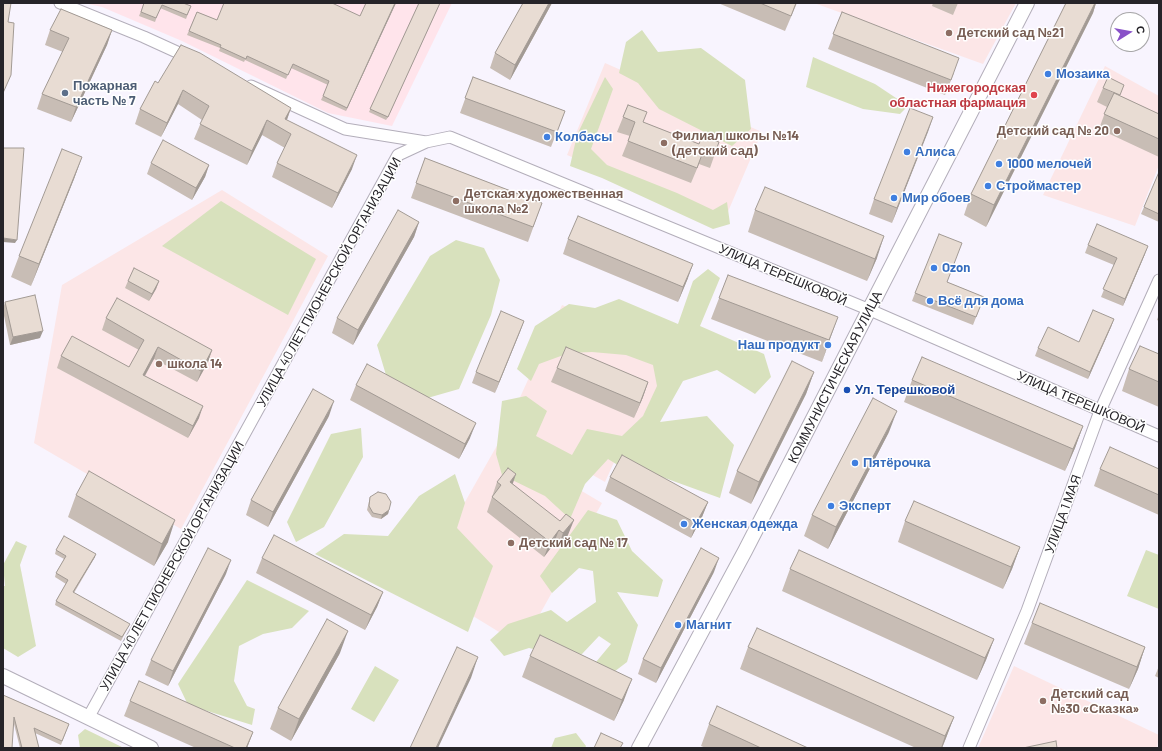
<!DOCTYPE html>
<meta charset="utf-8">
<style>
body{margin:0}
#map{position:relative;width:1162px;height:751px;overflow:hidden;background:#f8f4fe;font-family:Barlow,sans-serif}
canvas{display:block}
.frame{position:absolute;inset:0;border:4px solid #262429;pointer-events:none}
.north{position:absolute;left:1110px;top:12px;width:40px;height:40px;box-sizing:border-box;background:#fff;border:1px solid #a8a7a9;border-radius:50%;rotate:79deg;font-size:11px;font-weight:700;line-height:16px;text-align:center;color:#262429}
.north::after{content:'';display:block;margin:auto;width:14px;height:18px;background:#8951c8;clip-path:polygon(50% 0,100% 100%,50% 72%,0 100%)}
</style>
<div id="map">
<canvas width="1162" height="751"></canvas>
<div class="frame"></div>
<div class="north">С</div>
</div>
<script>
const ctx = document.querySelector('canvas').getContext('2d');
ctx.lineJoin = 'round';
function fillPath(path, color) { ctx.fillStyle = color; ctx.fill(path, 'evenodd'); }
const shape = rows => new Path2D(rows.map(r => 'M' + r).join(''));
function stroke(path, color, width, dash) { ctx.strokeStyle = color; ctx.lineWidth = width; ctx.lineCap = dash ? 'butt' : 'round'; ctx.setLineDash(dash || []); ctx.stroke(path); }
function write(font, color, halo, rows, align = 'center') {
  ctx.font = font + ' Barlow,sans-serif'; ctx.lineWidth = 3; ctx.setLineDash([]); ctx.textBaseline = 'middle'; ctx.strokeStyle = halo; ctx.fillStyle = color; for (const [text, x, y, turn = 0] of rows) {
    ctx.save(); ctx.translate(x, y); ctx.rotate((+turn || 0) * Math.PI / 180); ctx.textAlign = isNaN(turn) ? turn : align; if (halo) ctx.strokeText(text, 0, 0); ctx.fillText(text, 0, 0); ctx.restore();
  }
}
const industrial = shape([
 [84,3,452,3,392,126,328,113,182,41,102,7]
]);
const education = shape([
 [814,3,1016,3,983,64],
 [605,63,762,132,724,221,567,155],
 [1105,66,1159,96,1159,165,1135,226,1043,195],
 [222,190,328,256,181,529,34,443,62,285],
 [562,305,677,353,625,463,615,460,605,482,507,426],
 [499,442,602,503,522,646,419,583],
 [1014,666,1159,735,1157,748,978,748]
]);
const green = shape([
 [642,30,658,52,701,48,745,80,751,129,732,146,659,109,638,83,619,73,626,42],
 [813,57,875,84,908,106,900,114,863,109,806,87],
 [605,77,613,89,591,149,607,165,677,193,713,210,727,202,730,224,713,229,602,178,570,166,577,135],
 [221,201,316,259,288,315,162,246],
 [456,240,484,248,500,280,491,315,459,389,424,399,386,375,377,345,430,256],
 [708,269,720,278,700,326,764,354,771,377,755,394,717,370,683,381,660,422,707,416,734,445,720,498,662,477,637,477,608,459,585,484,570,519,545,496,502,475,496,454,502,401,526,396,547,411,536,436,572,455,587,429,622,436,643,416,657,386,653,365,626,355,592,352,569,353,539,364,531,381,517,369,535,326,569,304,595,308,619,299,678,324,693,281],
 [361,428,363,457,324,527,296,542,287,522,331,434],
 [455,474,465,503,457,528,493,566,468,632,315,554,344,534,388,536,419,496],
 [588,510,617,520,632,551,663,580,658,597,617,592,638,625,627,662,610,675,596,662,611,644,599,636,582,654,546,652,529,648,504,656,490,640,508,624,551,610,567,622,596,602,593,571,579,568,552,593,540,576],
 [16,541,27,546,20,565,36,646,18,657,3,648,3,586,5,586,3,565],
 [1146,550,1159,555,1159,609,1127,596],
 [247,580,309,611,292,628,263,634,239,646,234,681,247,706,255,709,252,725,188,705,178,684],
 [375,666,399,680,374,722,351,709],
 [85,729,124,748,80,748,78,735],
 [576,733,586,746,585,748,551,748,555,738]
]);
const minor = shape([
 [60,3,144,37,190,58],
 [251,86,345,129,426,142],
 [88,718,398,155,426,142,450,137,870,310,1159,436],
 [969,748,1027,611,1100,411,1159,280]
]);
const tertiary = shape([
 [3,676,151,748],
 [639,748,745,551,1027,3]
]);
const wall = shape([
 [144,3,191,6,186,19,160,8,155,22,139,16],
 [366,3,396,3,346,111,321,100,328,85,291,68,286,79,245,60,244,62,219,51,220,48,187,35,197,12,217,20,360,16],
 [419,3,440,3,386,120,369,112],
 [523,3,552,3,510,80,490,68,495,53],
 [718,3,797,3,785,31],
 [933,3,958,3,953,15,932,6],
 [1066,3,1096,3,1093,13,986,227,964,215,971,194],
 [842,12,954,73,945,95,828,49],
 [50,30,112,30,107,45,71,122,37,109,42,94,63,52,45,45],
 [473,77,565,111,551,147,460,113],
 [158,83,291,108,287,120,352,169,332,208,272,177,277,163,285,148,262,135,247,165,194,139,202,120,178,104,161,137,135,124,140,109],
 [1103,88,1159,114,1159,157,1099,129,1107,107,1097,102],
 [628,105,643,122,699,144,719,142,710,168,699,164,691,183,622,156,630,136,617,132],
 [933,117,892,223,869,214,874,199],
 [82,157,74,179,31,286,11,277,19,256],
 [425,158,542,203,528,242,411,198],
 [151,163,209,165,205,177,192,200,147,174],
 [1159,172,1159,222,1141,214],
 [755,210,877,258,867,281,748,232],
 [419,222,414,237,353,345,332,333,337,318],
 [568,239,688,278,678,302,563,254],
 [1088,245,1145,254,1123,306,1101,297,1114,265,1085,253],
 [728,275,830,339,822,362,711,319],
 [128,281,159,281,156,289,149,301,125,288],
 [947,282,984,297,973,325,912,301,915,293],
 [5,302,40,338,10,345,3,311,3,309],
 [1159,314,1159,321,1157,320],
 [106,318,212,350,208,362,197,382,154,359,145,376,199,418,188,438,57,368,61,356,129,367,139,350,102,330],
 [1114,319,1111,327,1088,379,1035,356,1038,348,1079,342],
 [524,321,495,393,472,383,476,372],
 [1159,354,1159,407,1122,391,1129,369],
 [557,368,648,382,643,397,634,418,551,382],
 [814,372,806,394,751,504,729,493,737,471],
 [912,380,1083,426,1075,448,1065,471,904,402],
 [356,385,470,438,459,459,350,400],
 [329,416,268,527,246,515,251,500],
 [889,432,828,549,804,536,812,515],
 [1100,469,1159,469,1159,515,1094,486],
 [610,477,708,502,702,517,691,538,605,491],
 [497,482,513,484,568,535,558,548,553,545,544,557,487,512],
 [76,495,168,542,154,566,68,517],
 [370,497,389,510,388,514,381,519,372,517,367,510],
 [905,521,1020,547,1012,569,1003,589,898,542],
 [56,550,95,557,74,593,128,627,121,641,55,605,56,601,66,584,55,577,56,573,64,559,55,554],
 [262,558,383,592,377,607,365,630,256,573],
 [790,569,994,639,986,660,977,680,782,591],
 [714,572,656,683,638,674,643,659],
 [226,574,168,686,145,675,151,660],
 [1032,623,1145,647,1138,669,1129,689,1024,644],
 [748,647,954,717,946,738,942,748,916,748,740,669],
 [340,653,291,741,270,729,278,708],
 [530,656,624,700,614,721,522,677],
 [1159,666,1159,678,1155,676],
 [3,695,69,724,61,745,35,733,39,748,20,748,14,724],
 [130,701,253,732,247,748,196,748,124,716],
 [709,724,808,748,706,748,701,746]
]);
const shadedWall = shape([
 [395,3,396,3,346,111,347,108],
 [440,3,386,120,388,117],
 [549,3,552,3,510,80,515,65],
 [1095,3,1096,3,1093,13,986,227,994,205],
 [112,30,107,45,71,122,76,107],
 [183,90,178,104,161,137,167,123],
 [291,108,286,122,285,119],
 [933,117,928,132,892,223,897,208],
 [267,120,262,135,247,165,252,151],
 [357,155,352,169,332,208,338,193],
 [82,157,74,179,31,286,39,264],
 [209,165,205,177,192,200,196,188],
 [419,222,414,237,353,345,358,330],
 [884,236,877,258,867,281,875,259],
 [3,238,17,240,15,243,3,242],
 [1148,246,1145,254,1123,306,1125,299],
 [693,264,688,278,678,302,683,287],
 [159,281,156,289,149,301,152,294],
 [838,317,830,339,822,362,829,340],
 [1114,319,1111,327,1088,379,1090,372],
 [524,321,520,332,495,393,499,382],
 [43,331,40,338,10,345,13,337],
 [158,347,154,359,139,386,143,375],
 [212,350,208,362,197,382,201,371],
 [814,372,806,394,751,504,759,482],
 [648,382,643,397,634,418,640,403],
 [334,401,329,416,268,527,273,512],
 [203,406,199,418,188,438,193,426],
 [897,411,889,432,828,549,836,527],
 [476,423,470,438,459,459,465,444],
 [1083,426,1075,448,1065,471,1073,449],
 [516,474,511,489,510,482],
 [708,502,702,517,691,538,696,523],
 [389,510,388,514,381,519,382,515],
 [175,520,168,542,154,566,162,544],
 [574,520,568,535,558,548,563,533],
 [559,530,553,545,544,557,550,542],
 [1020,547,1012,569,1003,589,1011,567],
 [96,554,95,557,71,596,73,592],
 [719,558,714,572,656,683,661,668],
 [231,560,226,574,168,686,173,671],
 [383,592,377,607,365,630,371,615],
 [348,631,340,653,291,741,299,719],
 [994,639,986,660,977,680,985,658],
 [1145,647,1138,669,1129,689,1137,667],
 [478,657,471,678,438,748,436,748],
 [632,679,624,700,614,721,622,700],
 [954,717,946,738,942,748,941,748,945,736],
 [253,732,247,748,246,748]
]);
const building = shape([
 [3,3,11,3,8,22,14,23,11,75,3,93,3,3],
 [144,3,183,3,191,6,187,15,162,5,156,18,141,12,144,3],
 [224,3,332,3,360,16,366,3,395,3,347,108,323,96,329,81,293,64,288,75,247,56,246,59,220,47,221,45,189,31,197,12,217,20,224,3],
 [419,3,440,3,388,117,370,109,419,3],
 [523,3,549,3,515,65,495,53,523,3],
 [760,3,796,3,791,16,760,3],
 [1066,3,1095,3,994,205,971,194,1066,3],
 [61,9,112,30,76,107,42,94,69,38,50,30,61,9],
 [842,12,959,58,951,80,833,34,842,12],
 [181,45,200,53,291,108,285,119,357,155,338,193,277,163,291,134,267,120,252,151,200,124,209,106,183,90,167,123,140,109,155,81,158,83,181,45],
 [473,77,565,111,557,132,465,98,473,77],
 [1108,77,1124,85,1120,95,1103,88,1108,77],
 [1114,93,1159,114,1159,139,1104,114,1114,93],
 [628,105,647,112,643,122,699,144,702,136,719,142,715,153,704,149,697,168,628,141,635,122,623,117,628,105],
 [910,108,933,117,897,208,874,199,910,108],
 [163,140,209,165,196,188,151,163,163,140],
 [3,148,24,148,17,240,3,238,3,148],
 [62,149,82,157,39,264,19,256,62,149],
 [425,158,542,203,533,227,416,183,425,158],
 [1159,172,1159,214,1144,207,1159,172],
 [765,187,884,236,875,259,755,210,765,187],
 [398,210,419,222,358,330,337,318,398,210],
 [578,216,693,264,683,287,568,239,578,216],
 [1097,224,1148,246,1125,299,1103,289,1117,258,1088,245,1097,224],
 [939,234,962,243,947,282,984,297,976,317,915,293,939,234],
 [134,268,159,281,152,294,128,281,134,268],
 [728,275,838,317,829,340,719,298,728,275],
 [35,295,43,331,13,337,5,302,35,295],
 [117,298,212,350,201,371,158,347,143,375,203,406,193,426,61,356,72,336,129,367,144,340,106,318,117,298],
 [1093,310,1114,319,1090,372,1038,348,1048,327,1079,342,1093,310],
 [501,311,524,321,499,382,476,372,501,311],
 [1140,346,1159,354,1159,382,1129,369,1140,346],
 [566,347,648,382,640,403,557,368,566,347],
 [922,357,1083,426,1073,449,912,380,922,357],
 [792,361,814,372,759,482,737,471,792,361],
 [367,364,476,423,465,444,356,385,367,364],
 [313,389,334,401,273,512,251,500,313,389],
 [873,398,897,411,836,527,812,515,873,398],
 [1110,447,1159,469,1159,495,1100,469,1110,447],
 [622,455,708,502,696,523,610,477,622,455],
 [508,468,516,474,510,482,560,521,566,514,574,520,563,533,559,530,550,542,492,497,501,485,497,482,508,468],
 [89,471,175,520,162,544,76,495,89,471],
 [378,492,386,494,391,502,389,510,382,515,373,513,369,506,370,497,378,492],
 [914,501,1020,547,1011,567,905,521,914,501],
 [274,535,383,592,371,615,262,558,274,535],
 [64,536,96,554,73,592,130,624,122,637,56,601,68,580,56,573,66,556,56,550,64,536],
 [208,548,231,560,173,671,151,660,208,548],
 [701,548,719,558,661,668,643,659,701,548],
 [799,550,994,639,985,658,790,569,799,550],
 [1040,603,1145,647,1137,667,1032,623,1040,603],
 [327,619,348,631,299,719,278,708,327,619],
 [757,628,954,717,945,736,748,647,757,628],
 [540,635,632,679,622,700,530,656,540,635],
 [457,647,478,657,436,748,410,748,457,647],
 [139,681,253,732,246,748,235,748,130,701,139,681],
 [3,695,69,724,62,741,34,728,39,748,22,748,14,717,12,748,3,748,3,695],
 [717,706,808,748,761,748,709,724,717,706],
 [601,733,623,743,620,748,594,748,601,733],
 [1056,741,1057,748,1023,748,1056,741]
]);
const markers = [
 [949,33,4,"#8d6e63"],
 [1048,74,4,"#3f7fe0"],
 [65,93,4,"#5c6f8a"],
 [1034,95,4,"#e0444e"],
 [1117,131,4,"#8d6e63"],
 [547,137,4,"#3f7fe0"],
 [664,143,4,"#8d6e63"],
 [907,152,4,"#3f7fe0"],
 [999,164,4,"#3f7fe0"],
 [988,186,4,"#3f7fe0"],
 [894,198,4,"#3f7fe0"],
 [456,201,4,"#8d6e63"],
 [934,268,4,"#3f7fe0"],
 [930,301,4,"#3f7fe0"],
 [828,345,4,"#3f7fe0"],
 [159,364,4,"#8d6e63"],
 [847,390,4,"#1a4fb4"],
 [855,463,4,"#3f7fe0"],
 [831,506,4,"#3f7fe0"],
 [684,524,4,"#3f7fe0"],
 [511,543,4,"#8d6e63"],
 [678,625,4,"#3f7fe0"],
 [1043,701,4,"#8d6e63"]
];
const educationNames = [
 ["Детский сад №21",957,33],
 ["Детский сад № 20",1109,131,"right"],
 ["Филиал школы №14",672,136],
 ["(детский сад)",672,151],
 ["Детская художественная",464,194],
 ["школа №2",464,209],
 ["школа 14",167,364],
 ["Детский сад № 17",519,543],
 ["Детский сад",1051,694],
 ["№30 «Сказка»",1051,709]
];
const shopNames = [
 ["Мозаика",1056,74],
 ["Колбасы",555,137],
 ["Алиса",915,152],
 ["1000 мелочей",1007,164],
 ["Строймастер",996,186],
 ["Мир обоев",902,198],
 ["Ozon",942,268],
 ["Всё для дома",938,301],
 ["Наш продукт",820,345,"right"],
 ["Пятёрочка",863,463],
 ["Эксперт",839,506],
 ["Женская одежда",692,524],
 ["Магнит",686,625]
];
const serviceNames = [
 ["Пожарная",73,86],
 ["часть № 7",73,101]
];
const healthNames = [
 ["Нижегородская",1026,88],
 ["областная фармация",1026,103]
];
const streetNames = [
 ["УЛИЦА ТЕРЕШКОВОЙ",783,275,23],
 ["УЛИЦА 40 ЛЕТ ПИОНЕРСКОЙ ОРГАНИЗАЦИИ",329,282,-61],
 ["КОММУНИСТИЧЕСКАЯ УЛИЦА",835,377,-63],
 ["УЛИЦА ТЕРЕШКОВОЙ",1081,402,23],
 ["УЛИЦА 1 МАЯ",1063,514,-70],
 ["УЛИЦА 40 ЛЕТ ПИОНЕРСКОЙ ОРГАНИЗАЦИИ",172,566,-61]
];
const transitNames = [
 ["Ул. Терешковой",855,390]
];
fillPath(industrial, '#ffe4eb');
fillPath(education, '#fce6e7');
fillPath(green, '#d8e1bd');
stroke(minor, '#b3aeba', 13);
stroke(tertiary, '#b3aeba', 16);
stroke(minor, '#fff', 11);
stroke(tertiary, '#fff', 14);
fillPath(wall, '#c8bdb5');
fillPath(shadedWall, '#a29a94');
fillPath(building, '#e8dcd3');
stroke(building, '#a29a94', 1);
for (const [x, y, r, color] of markers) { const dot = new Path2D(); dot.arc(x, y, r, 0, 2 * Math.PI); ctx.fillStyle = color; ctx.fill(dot); stroke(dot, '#fff', 1.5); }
write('bold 13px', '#785e54', '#fff', educationNames, 'left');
write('bold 13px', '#366cbe', '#fff', shopNames, 'left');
write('bold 13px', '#4e5e75', '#fff', serviceNames, 'left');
write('bold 13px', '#be3a42', '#fff', healthNames, 'right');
write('13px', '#262429', '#fff', streetNames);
write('bold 13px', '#164399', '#fff', transitNames, 'left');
</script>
